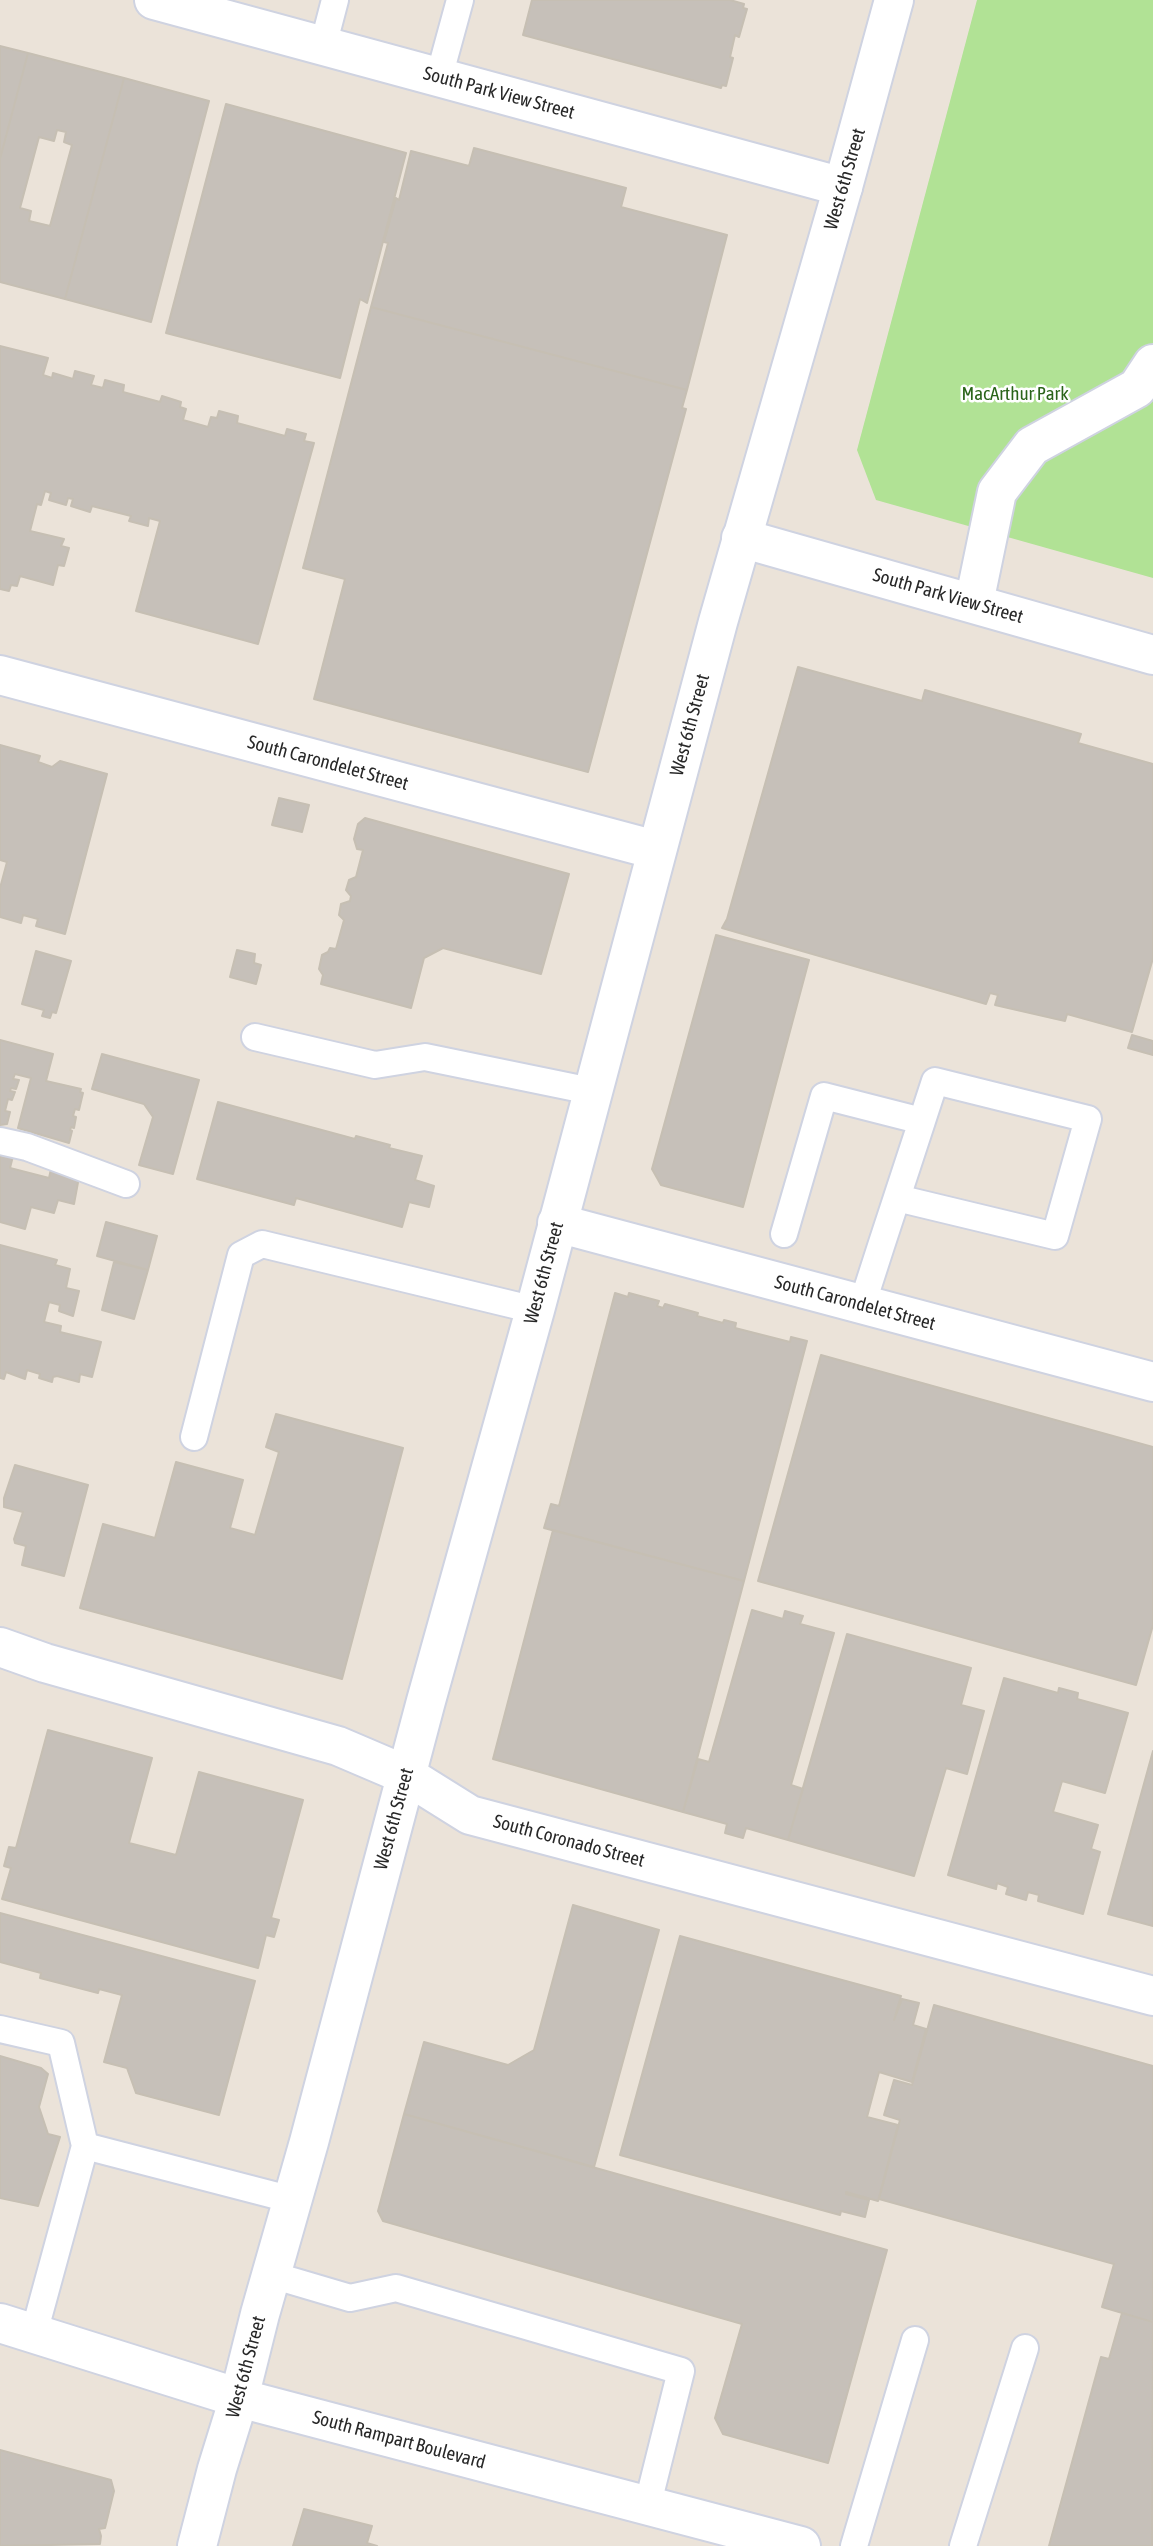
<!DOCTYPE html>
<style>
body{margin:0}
canvas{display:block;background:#ebe3d9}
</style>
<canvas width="1153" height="2546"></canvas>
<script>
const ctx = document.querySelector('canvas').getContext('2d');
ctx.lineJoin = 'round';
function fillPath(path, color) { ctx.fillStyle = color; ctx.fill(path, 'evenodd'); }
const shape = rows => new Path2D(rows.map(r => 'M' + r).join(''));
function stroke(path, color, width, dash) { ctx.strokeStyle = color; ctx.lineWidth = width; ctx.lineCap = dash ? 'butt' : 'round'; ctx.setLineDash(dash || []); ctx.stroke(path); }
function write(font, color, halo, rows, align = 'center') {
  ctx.font = font + ' "Asap Condensed",sans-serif'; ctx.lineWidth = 5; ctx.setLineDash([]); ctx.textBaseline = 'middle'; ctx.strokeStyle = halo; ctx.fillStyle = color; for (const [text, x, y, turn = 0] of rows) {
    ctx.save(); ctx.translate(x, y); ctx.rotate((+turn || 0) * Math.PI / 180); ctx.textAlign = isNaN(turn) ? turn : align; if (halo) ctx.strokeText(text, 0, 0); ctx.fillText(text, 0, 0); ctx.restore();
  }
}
const green = shape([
 [977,0,1153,0,1153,578,876,500,857,450]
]);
const building = shape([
 [532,0,730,0,744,4,743,8,747,9,739,37,735,35,730,57,733,58,726,86,722,85,721,88,523,35,532,0],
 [0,46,28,53,0,159,0,46],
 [28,53,124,78,65,299,0,282,0,159,28,53],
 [57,130,66,132,64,142,72,145,50,226,29,221,31,211,20,208,39,137,54,141,57,130],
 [124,78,209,101,151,322,65,299,124,78],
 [226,104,406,153,367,303,360,299,340,378,166,333,226,104],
 [474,148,626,188,621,207,727,235,687,390,371,307,388,243,384,242,396,198,399,200,411,151,469,166,474,148],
 [371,307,687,390,682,408,686,409,588,772,314,699,345,579,303,568,371,307],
 [0,346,48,358,43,375,52,378,53,373,73,379,75,371,94,376,91,385,103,388,105,380,124,385,123,392,160,402,162,396,181,402,180,407,186,409,183,420,208,427,211,417,217,418,219,411,238,416,237,423,285,436,287,429,306,434,304,441,314,443,258,644,136,611,160,521,149,518,148,526,129,521,131,516,92,506,90,512,71,506,73,499,68,498,66,505,49,500,51,493,45,491,41,505,37,504,30,531,64,539,61,546,69,548,64,566,58,565,53,585,20,576,17,586,11,585,9,591,0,589,0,346],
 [798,667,922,701,925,690,1081,734,1078,743,1153,764,1153,958,1132,1032,1067,1014,1065,1021,995,1005,998,995,990,993,986,1004,722,928,727,919,798,667],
 [0,745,40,756,38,762,52,767,60,761,107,774,65,934,36,926,38,919,23,915,21,923,0,917,0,888,7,862,0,860,0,745],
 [279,798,309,805,302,832,272,825,279,798],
 [365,818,569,874,541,974,443,948,424,958,411,1008,321,984,323,975,319,969,322,955,328,952,330,948,336,949,344,920,339,915,341,904,350,901,351,896,346,890,349,880,356,877,363,850,357,849,354,839,358,824,365,818],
 [716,935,809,960,743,1207,661,1185,652,1169,716,935],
 [237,950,255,954,254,963,261,965,256,984,230,977,237,950],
 [36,951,71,961,56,1013,52,1012,50,1018,42,1016,44,1010,22,1004,36,951],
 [1132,1035,1153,1041,1153,1055,1128,1048,1132,1035],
 [0,1040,53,1054,46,1081,81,1089,80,1092,83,1093,79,1110,75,1109,73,1116,76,1117,74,1128,71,1127,70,1130,72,1131,69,1143,18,1128,31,1078,15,1074,13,1079,19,1080,16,1089,11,1088,10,1091,15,1092,12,1100,8,1099,5,1111,10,1112,7,1124,0,1125,0,1040],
 [102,1054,199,1080,173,1174,139,1165,153,1117,144,1104,92,1089,102,1054],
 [218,1102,355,1139,356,1136,390,1145,389,1148,422,1156,415,1180,434,1186,429,1207,409,1202,402,1227,296,1198,294,1205,197,1179,218,1102],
 [0,1144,15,1148,10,1168,49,1178,51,1169,79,1177,74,1204,58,1200,54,1213,31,1207,25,1229,0,1222,0,1144],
 [106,1222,157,1236,148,1270,97,1256,106,1222],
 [0,1245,57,1260,55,1265,70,1269,66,1288,79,1291,73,1316,59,1311,60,1305,49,1302,44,1322,61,1326,60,1332,101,1342,92,1377,80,1374,79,1382,57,1376,53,1377,52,1382,39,1378,40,1374,27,1370,25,1379,6,1372,4,1379,0,1378,0,1245],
 [114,1262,148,1270,134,1319,102,1310,114,1262],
 [615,1293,628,1297,629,1293,659,1301,657,1306,663,1308,665,1304,698,1313,697,1316,723,1323,724,1320,736,1323,735,1328,790,1342,791,1337,807,1341,744,1581,544,1528,551,1504,559,1506,615,1293],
 [821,1355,1153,1447,1153,1625,1136,1685,758,1581,821,1355],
 [276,1414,403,1448,342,1679,80,1608,103,1524,155,1538,176,1462,243,1480,230,1528,255,1535,279,1452,266,1447,276,1414],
 [15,1465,88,1485,64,1576,22,1565,26,1546,15,1543,14,1539,23,1512,4,1507,4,1498,15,1465],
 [553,1530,744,1581,683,1812,493,1759,553,1530],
 [752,1610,783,1619,785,1611,803,1616,800,1624,834,1633,791,1785,803,1789,788,1840,746,1828,743,1838,725,1833,727,1824,683,1812,698,1759,709,1762,752,1610],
 [847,1634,971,1668,961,1705,984,1711,967,1774,946,1768,914,1876,788,1840,847,1634],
 [1004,1678,1058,1693,1059,1688,1078,1693,1077,1699,1128,1713,1105,1793,1062,1781,1053,1812,1098,1825,1091,1849,1100,1852,1083,1914,1038,1901,1039,1895,1028,1892,1026,1900,1006,1894,1008,1887,997,1883,996,1889,948,1875,1004,1678],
 [48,1730,152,1758,129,1843,176,1855,199,1772,303,1800,271,1918,279,1920,274,1937,266,1935,258,1968,2,1899,11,1868,4,1866,9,1847,16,1848,48,1730],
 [1153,1751,1153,1926,1108,1914,1153,1751],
 [573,1905,659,1930,594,2167,404,2114,424,2042,508,2065,534,2050,573,1905],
 [0,1913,255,1981,219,2115,136,2093,127,2068,104,2062,122,1995,99,1989,98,1993,40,1978,41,1973,0,1962,0,1913],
 [680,1936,901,1996,894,2020,902,1999,919,2003,913,2025,926,2029,912,2082,879,2072,867,2117,898,2125,878,2201,846,2192,846,2194,869,2200,865,2217,841,2211,840,2215,620,2155,680,1936],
 [934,2005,1153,2066,1153,2322,1102,2307,1114,2264,879,2199,900,2120,884,2115,894,2080,912,2085,934,2005],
 [0,2056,41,2068,48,2074,39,2107,48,2134,60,2137,38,2206,0,2198,0,2056],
 [404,2114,887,2250,828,2463,723,2434,715,2418,742,2324,383,2221,378,2211,404,2114],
 [1122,2313,1153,2322,1152,2546,1049,2546,1101,2357,1109,2359,1122,2313],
 [0,2450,111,2480,114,2491,105,2528,99,2529,101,2536,100,2544,0,2546,0,2450],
 [304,2509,372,2526,367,2543,377,2546,293,2546,304,2509]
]);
const service = shape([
 [323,46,335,0],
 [439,77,460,0],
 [255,1037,375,1065,425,1057,591,1091],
 [0,1141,27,1147,126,1184],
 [784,1234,824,1096,922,1121],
 [862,1305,881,1246,922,1121,935,1081,1088,1119,1055,1236,897,1198],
 [194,1437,241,1255,262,1244,535,1310],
 [0,2029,61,2043,85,2146,34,2333],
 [85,2146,293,2200],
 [272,2275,350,2298,396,2288,681,2371,647,2507],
 [854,2546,915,2340],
 [963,2546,1025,2348]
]);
const pedestrian = shape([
 [974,603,997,492,1032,446,1137,388,1153,364]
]);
const minor = shape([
 [154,0,843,187],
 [741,538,1153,655],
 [0,675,656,850],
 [557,1223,1153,1382],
 [0,1647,45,1663,338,1746,406,1775,470,1815,1153,1996]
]);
const tertiary = shape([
 [0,2323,239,2398,801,2546]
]);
const secondary = shape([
 [197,2546,217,2469,239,2398,260,2314,309,2142,426,1701,535,1310,718,622,843,187,894,0]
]);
const streetNames = [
 ["South Park View Street",499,93,15],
 ["West 6th Street",845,179,-74],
 ["South Park View Street",948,596,16],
 ["West 6th Street",690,725,-75],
 ["South Carondelet Street",328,763,15],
 ["West 6th Street",544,1273,-75],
 ["South Carondelet Street",855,1303,15],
 ["West 6th Street",394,1819,-75],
 ["South Coronado Street",569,1841,15],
 ["West 6th Street",246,2367,-75],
 ["South Rampart Boulevard",399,2440,15]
];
const parkNames = [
 ["MacArthur Park",1015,394]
];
fillPath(green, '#b1e295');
fillPath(building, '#c6c0b9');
stroke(building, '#c6bfb3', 2);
stroke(service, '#cfd3e1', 30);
stroke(pedestrian, '#cfd3e1', 42);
stroke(minor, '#cfd3e1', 42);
stroke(tertiary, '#cfd3e1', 42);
stroke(secondary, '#cfd3e1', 42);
stroke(service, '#fff', 26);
stroke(pedestrian, '#fff', 38);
stroke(minor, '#fff', 38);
stroke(tertiary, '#fff', 38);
stroke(secondary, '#fff', 38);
write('19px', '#282828', '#fff', streetNames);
write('19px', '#2a6419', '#fff', parkNames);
</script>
